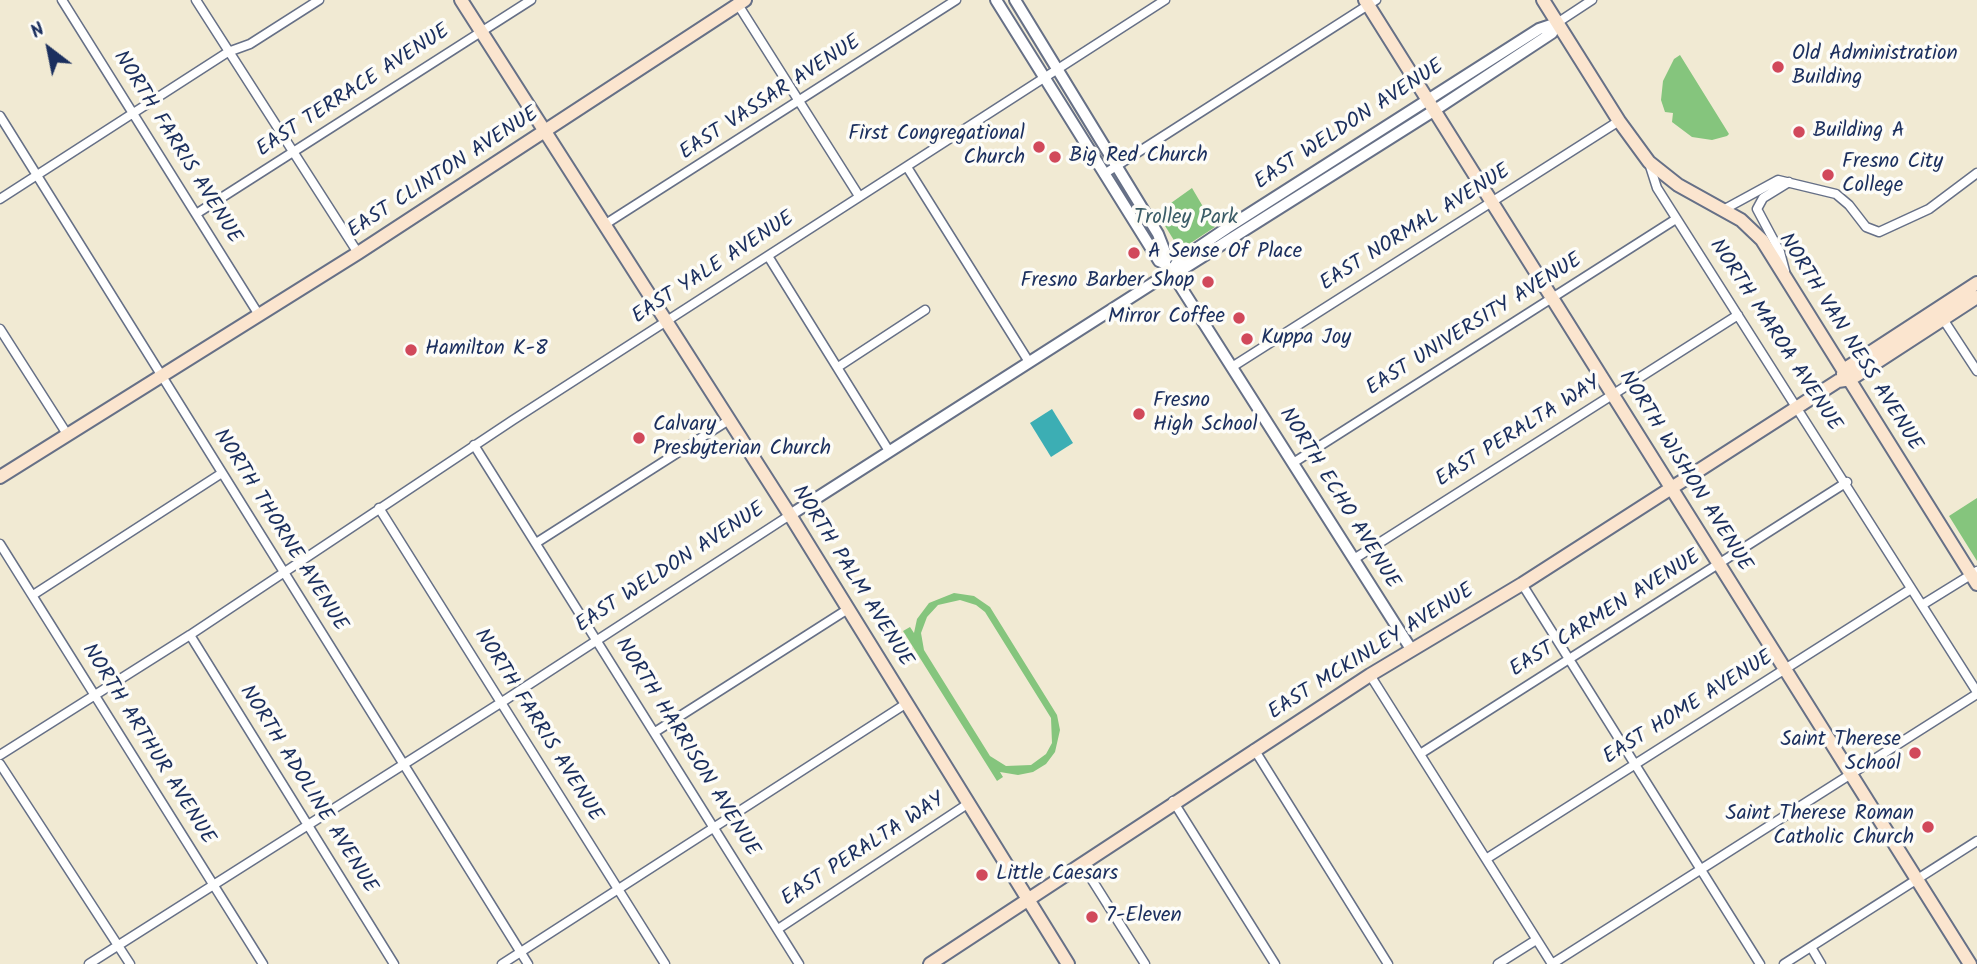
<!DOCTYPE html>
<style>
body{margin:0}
#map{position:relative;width:1977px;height:964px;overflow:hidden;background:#f1ead3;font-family:Kalam,sans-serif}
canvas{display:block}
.north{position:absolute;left:14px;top:14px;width:70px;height:70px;-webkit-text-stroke:5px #fdfcf7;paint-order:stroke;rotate:328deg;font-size:19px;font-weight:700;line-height:28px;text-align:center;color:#1b2f5e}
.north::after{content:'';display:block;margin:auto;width:24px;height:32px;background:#1b2f5e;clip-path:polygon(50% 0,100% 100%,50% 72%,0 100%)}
</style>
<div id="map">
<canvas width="1977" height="964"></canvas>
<div class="north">N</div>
</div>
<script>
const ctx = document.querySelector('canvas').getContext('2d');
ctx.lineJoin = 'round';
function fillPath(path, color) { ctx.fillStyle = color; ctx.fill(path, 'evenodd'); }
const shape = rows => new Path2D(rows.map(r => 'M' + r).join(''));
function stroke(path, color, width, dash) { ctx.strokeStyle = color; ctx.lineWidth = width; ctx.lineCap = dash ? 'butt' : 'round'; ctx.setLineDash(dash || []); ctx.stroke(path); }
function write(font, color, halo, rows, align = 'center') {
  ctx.font = font + ' Kalam,sans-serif'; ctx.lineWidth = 7; ctx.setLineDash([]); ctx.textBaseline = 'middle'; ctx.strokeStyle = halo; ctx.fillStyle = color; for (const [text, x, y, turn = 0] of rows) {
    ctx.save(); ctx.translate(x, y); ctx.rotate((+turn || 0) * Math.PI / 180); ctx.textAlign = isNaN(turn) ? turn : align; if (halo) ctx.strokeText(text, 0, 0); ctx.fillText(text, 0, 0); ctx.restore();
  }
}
const green = shape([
 [1680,55,1729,134,1727,136,1712,140,1692,137,1672,122,1673,113,1665,112,1661,100,1663,81,1674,59],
 [1192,188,1215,227,1180,250,1157,213],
 [1977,498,1977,561,1949,516],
 [954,593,974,596,990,607,1057,715,1060,730,1055,752,1046,764,1033,772,1018,775,1000,772,1003,777,997,781,903,631,910,627,914,633,917,619,929,603],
 [960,600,976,605,985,612,1051,718,1052,743,1046,754,1031,765,1006,766,990,756,924,650,921,633,927,617,938,605]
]);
const water = shape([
 [1052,409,1073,443,1051,457,1030,423]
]);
const minor = shape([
 [62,0,259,315],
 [196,0,358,253],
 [737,3,859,196],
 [1557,23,1592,0],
 [0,116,528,964],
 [1649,163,1657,188,1977,692],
 [907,167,1029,362],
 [1104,174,1376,0],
 [0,199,228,52,250,44,319,0],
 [1723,210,1778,180,1836,194,1849,205,1866,227,1879,232,1929,209,1977,173],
 [196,214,531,0],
 [604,225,956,0],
 [768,256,889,451],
 [1785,271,1780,252,1757,209,1763,198,1789,182],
 [1943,319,1977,371],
 [0,329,67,434],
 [838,367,925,310],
 [1232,367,1619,121],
 [474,445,799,964],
 [1293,463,1676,219],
 [379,508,665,964],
 [536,543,729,420],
 [0,544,263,964],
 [1354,559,1738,315],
 [1522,584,1760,964],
 [33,595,222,473],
 [1922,605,1977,571],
 [190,635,394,964],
 [1370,675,1552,964],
 [655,732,848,609],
 [1254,749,1388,964],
 [1420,754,1847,482],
 [0,755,190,635,513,420,1165,0],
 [0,764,130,964],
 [1173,801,1275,964],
 [1486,859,1911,589],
 [1082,864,1145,964],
 [778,929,969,803],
 [1811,947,1821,964],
 [89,964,502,702,790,515],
 [502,964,907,703],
 [1498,964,1536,940],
 [1552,964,1977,694],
 [1784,964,1977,841]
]);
const tertiary = shape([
 [996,0,1159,261,1164,263,1177,281,1411,649],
 [1015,0,1158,234,1167,257,1164,263],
 [1171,272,1178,261,1227,228,1539,29,1557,23],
 [790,515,1161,278,1183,269,1435,110,1552,33,1557,23]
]);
const secondary = shape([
 [461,0,790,515,1068,964],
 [1365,0,1970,964],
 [1543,0,1619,121,1649,162,1678,185,1741,220,1762,240,1977,584],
 [1843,374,1845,369,1977,283],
 [0,477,358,253,745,0],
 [930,964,1370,675,1522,584,1838,381,1851,379,1977,297]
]);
const markers = [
 [1778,67,7,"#d1495b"],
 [1799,132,7,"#d1495b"],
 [1039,147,7,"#d1495b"],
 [1055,157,7,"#d1495b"],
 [1828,175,7,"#d1495b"],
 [1134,253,7,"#d1495b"],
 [1208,282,7,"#d1495b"],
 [1239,318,7,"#d1495b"],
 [1247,339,7,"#d1495b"],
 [411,350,7,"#d1495b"],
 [1139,414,7,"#d1495b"],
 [639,438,7,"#d1495b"],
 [1915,753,7,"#d1495b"],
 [1928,827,7,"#d1495b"],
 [982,875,7,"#d1495b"],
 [1092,917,7,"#d1495b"]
];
const poiNames = [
 ["Old Administration",1792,55],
 ["Building",1792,79],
 ["Building A",1813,132],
 ["First Congregational",1025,135,"right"],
 ["Church",1025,159,"right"],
 ["Big Red Church",1069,157],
 ["Fresno City",1842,163],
 ["College",1842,187],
 ["A Sense Of Place",1148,253],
 ["Fresno Barber Shop",1194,282,"right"],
 ["Mirror Coffee",1225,318,"right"],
 ["Kuppa Joy",1261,339],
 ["Hamilton K-8",425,350],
 ["Fresno",1153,402],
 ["High School",1153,426],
 ["Calvary",653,426],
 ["Presbyterian Church",653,450],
 ["Saint Therese",1901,741,"right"],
 ["School",1901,765,"right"],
 ["Saint Therese Roman",1914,815,"right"],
 ["Catholic Church",1914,839,"right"],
 ["Little Caesars",996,875],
 ["7-Eleven",1106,917]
];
const streetNames = [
 ["EAST TERRACE AVENUE",354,92,-33],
 ["EAST VASSAR AVENUE",771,99,-33],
 ["EAST WELDON AVENUE",1350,126,-33],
 ["NORTH FARRIS AVENUE",176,148,58],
 ["EAST CLINTON AVENUE",444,174,-33],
 ["EAST NORMAL AVENUE",1416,229,-32],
 ["EAST YALE AVENUE",714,269,-33],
 ["EAST UNIVERSITY AVENUE",1475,326,-32],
 ["NORTH MAROA AVENUE",1774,336,57],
 ["NORTH VAN NESS AVENUE",1849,343,58],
 ["EAST PERALTA WAY",1519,433,-32],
 ["NORTH WISHON AVENUE",1684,472,58],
 ["NORTH ECHO AVENUE",1338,499,58],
 ["NORTH THORNE AVENUE",279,531,58],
 ["EAST WELDON AVENUE",671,569,-33],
 ["NORTH PALM AVENUE",851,577,58],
 ["EAST CARMEN AVENUE",1606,615,-32],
 ["EAST MCKINLEY AVENUE",1372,653,-32],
 ["EAST HOME AVENUE",1689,709,-32],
 ["NORTH FARRIS AVENUE",537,726,58],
 ["NORTH ARTHUR AVENUE",147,745,58],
 ["NORTH HARRISON AVENUE",686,748,58],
 ["NORTH ADOLINE AVENUE",307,790,58],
 ["EAST PERALTA WAY",864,851,-33]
];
const parkNames = [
 ["Trolley Park",1186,219]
];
fillPath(green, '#85c57d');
fillPath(water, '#3caeb4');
stroke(minor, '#667087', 11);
stroke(tertiary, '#667087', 14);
stroke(secondary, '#667087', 16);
stroke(minor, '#fff', 8);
stroke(tertiary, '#fff', 10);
stroke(secondary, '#fbe5cf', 12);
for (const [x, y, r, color] of markers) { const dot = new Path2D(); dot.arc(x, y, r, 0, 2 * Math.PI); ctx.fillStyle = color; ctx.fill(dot); stroke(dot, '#fdfcf7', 2.5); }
write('21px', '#1b2f5e', '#fdfcf7', poiNames, 'left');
write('21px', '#1b2f5e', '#fdfcf7', streetNames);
write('21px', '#3b5c67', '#fdfcf7', parkNames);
</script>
